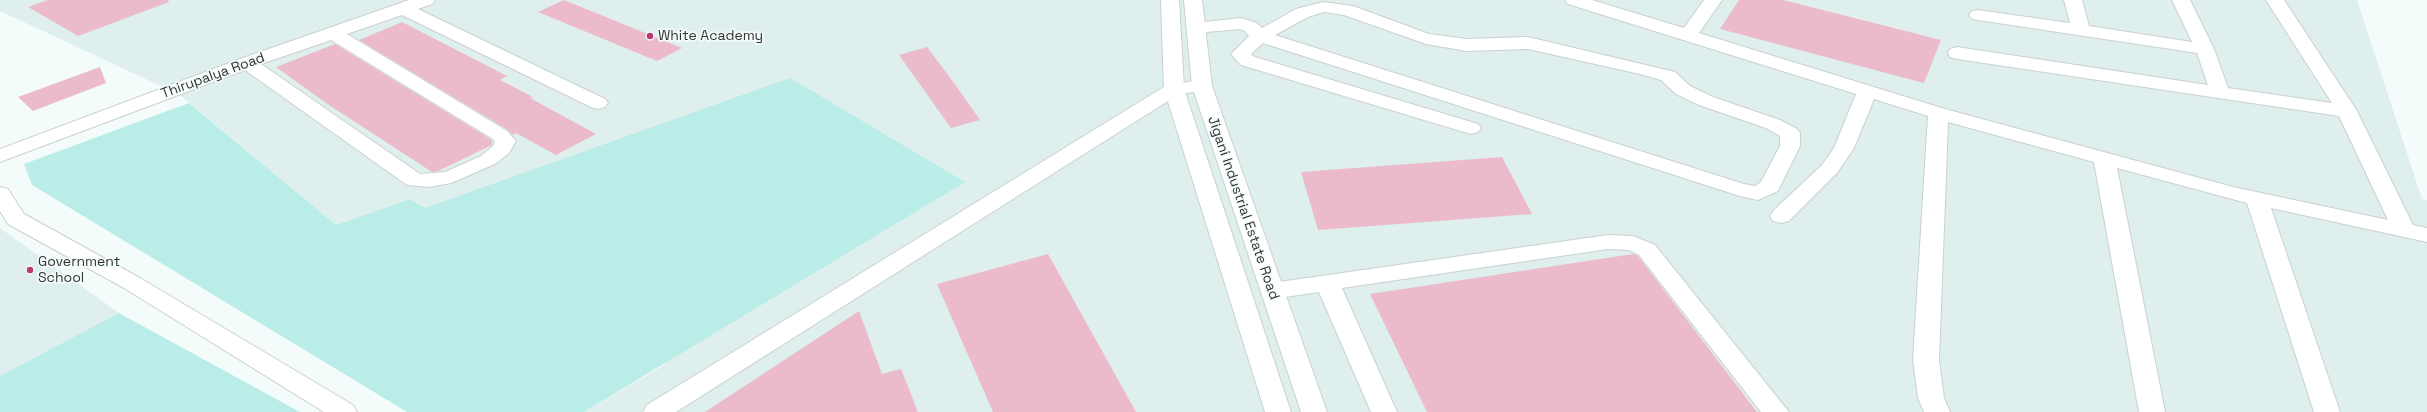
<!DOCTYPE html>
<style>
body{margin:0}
canvas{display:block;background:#f4fcfb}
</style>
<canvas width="2427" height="412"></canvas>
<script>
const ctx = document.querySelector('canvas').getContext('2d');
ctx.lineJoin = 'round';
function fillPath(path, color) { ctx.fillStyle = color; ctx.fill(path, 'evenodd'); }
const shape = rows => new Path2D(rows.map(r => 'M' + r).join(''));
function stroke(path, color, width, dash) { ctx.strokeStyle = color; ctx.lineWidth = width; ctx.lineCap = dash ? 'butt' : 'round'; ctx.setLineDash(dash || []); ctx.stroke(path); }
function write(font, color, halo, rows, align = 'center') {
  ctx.font = font + ' "Space Grotesk",sans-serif'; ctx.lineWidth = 3.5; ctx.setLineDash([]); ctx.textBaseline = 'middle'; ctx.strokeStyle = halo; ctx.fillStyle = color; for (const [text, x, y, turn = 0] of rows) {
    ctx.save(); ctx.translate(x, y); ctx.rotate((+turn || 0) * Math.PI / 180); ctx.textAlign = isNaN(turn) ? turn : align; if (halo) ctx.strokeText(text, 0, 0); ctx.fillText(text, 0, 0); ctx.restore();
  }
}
const built = shape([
 [0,0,2357,0,2422,199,2427,200,2427,412,584,412,666,364,410,199,336,225,180,95,0,11],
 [0,228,119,313,0,376]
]);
const green = shape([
 [790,78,965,182,584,412,407,412,32,185,24,164,189,103,336,225,410,199,425,208],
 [119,313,300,412,0,412,0,376]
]);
const building = shape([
 [48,0,168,0,169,2,78,36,28,7],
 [564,0,682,48,657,61,538,12],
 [1739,0,1783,0,1941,40,1924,83,1720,29],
 [402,22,507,76,500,80,533,97,530,98,596,134,556,155,516,133,513,135,508,130,359,40],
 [335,44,492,140,492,145,438,171,432,172,326,103,276,67],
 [927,47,954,83,980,120,951,128,899,55],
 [100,67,106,83,33,111,18,97],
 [1502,157,1532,214,1318,230,1301,172],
 [1048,254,1136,412,993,412,937,284],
 [1633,254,1638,256,1757,412,1427,412,1370,294],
 [859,311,882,374,901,369,918,412,705,412]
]);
const minor = shape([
 [409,0,435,0,432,4,418,9,605,99,608,103,605,107,598,109,591,107,402,15,347,34,507,131,516,141,509,153,495,164,451,183,429,187,407,185,245,70,0,162,0,149,240,59,409,0],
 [331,40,493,139,495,142,493,146,481,156,445,172,420,174,261,64,331,40],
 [1565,0,1592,0,1684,28,1704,0,1722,0,1699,33,1945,109,2233,187,2388,220,2339,116,1957,59,1950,57,1948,53,1950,49,1957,47,2208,85,2197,53,1978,20,1972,19,1969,15,1972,11,1978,10,2070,23,2064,0,2082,0,2089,26,2192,42,2172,0,2190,0,2214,49,2228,88,2332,103,2266,0,2284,0,2357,111,2413,225,2427,228,2427,242,2271,208,2340,412,2314,412,2247,203,2117,168,2165,412,2139,412,2094,162,1948,122,1939,360,1944,398,1950,412,1924,412,1918,398,1913,360,1928,116,1874,99,1854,148,1837,173,1789,221,1781,223,1773,221,1770,216,1773,211,1822,165,1834,148,1856,94,1568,4,1565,0],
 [1323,2,1353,6,1429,34,1467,39,1528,37,1675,72,1690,86,1713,97,1780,120,1797,129,1800,133,1800,146,1778,191,1758,200,1740,196,1263,43,1251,54,1255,57,1478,124,1481,128,1478,132,1471,134,1464,132,1241,65,1231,54,1249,36,1245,31,1239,29,1196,33,1190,32,1187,28,1190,24,1196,23,1241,18,1257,23,1262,28,1296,9,1323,2],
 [1324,12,1344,15,1426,44,1467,51,1528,49,1640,74,1661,80,1676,94,1699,105,1766,128,1780,136,1780,146,1761,182,1755,186,1744,184,1275,35,1308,17,1324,12],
 [1202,80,1209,82,1212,86,1209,90,1179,94,676,412,643,412,647,405,1167,85,1202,80],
 [0,187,8,189,24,214,140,278,353,405,357,412,324,412,124,288,8,224,0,211,0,187],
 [1608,235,1633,236,1655,245,1789,412,1761,412,1639,255,1629,250,1608,249,1342,288,1397,412,1371,412,1319,292,1272,299,1264,297,1260,291,1264,285,1272,283,1608,235]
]);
const major = shape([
 [1161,0,1179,0,1184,89,1291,412,1265,412,1164,89,1161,0],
 [1184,0,1202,0,1212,86,1327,412,1301,412,1192,86,1184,0]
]);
const markers = [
 [650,36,4,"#bf3876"],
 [30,270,4,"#bf3876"]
];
const poiNames = [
 ["White Academy",658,36],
 ["Government",38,262],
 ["School",38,278]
];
const streetNames = [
 ["Thirupalya Road",213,76,-20],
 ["Jigani Industrial Estate Road",1243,208,71]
];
fillPath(built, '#deefed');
fillPath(green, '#baede7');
fillPath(building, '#ecbbcb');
stroke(minor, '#cad1d0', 2);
stroke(major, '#cad1d0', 2);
fillPath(minor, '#fff');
fillPath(major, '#fff');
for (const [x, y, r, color] of markers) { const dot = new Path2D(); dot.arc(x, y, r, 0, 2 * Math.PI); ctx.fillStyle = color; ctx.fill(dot); stroke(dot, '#f4fcfb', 1.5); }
write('14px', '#313434', '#f4fcfb', poiNames, 'left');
write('14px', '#313434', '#f4fcfb', streetNames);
</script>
